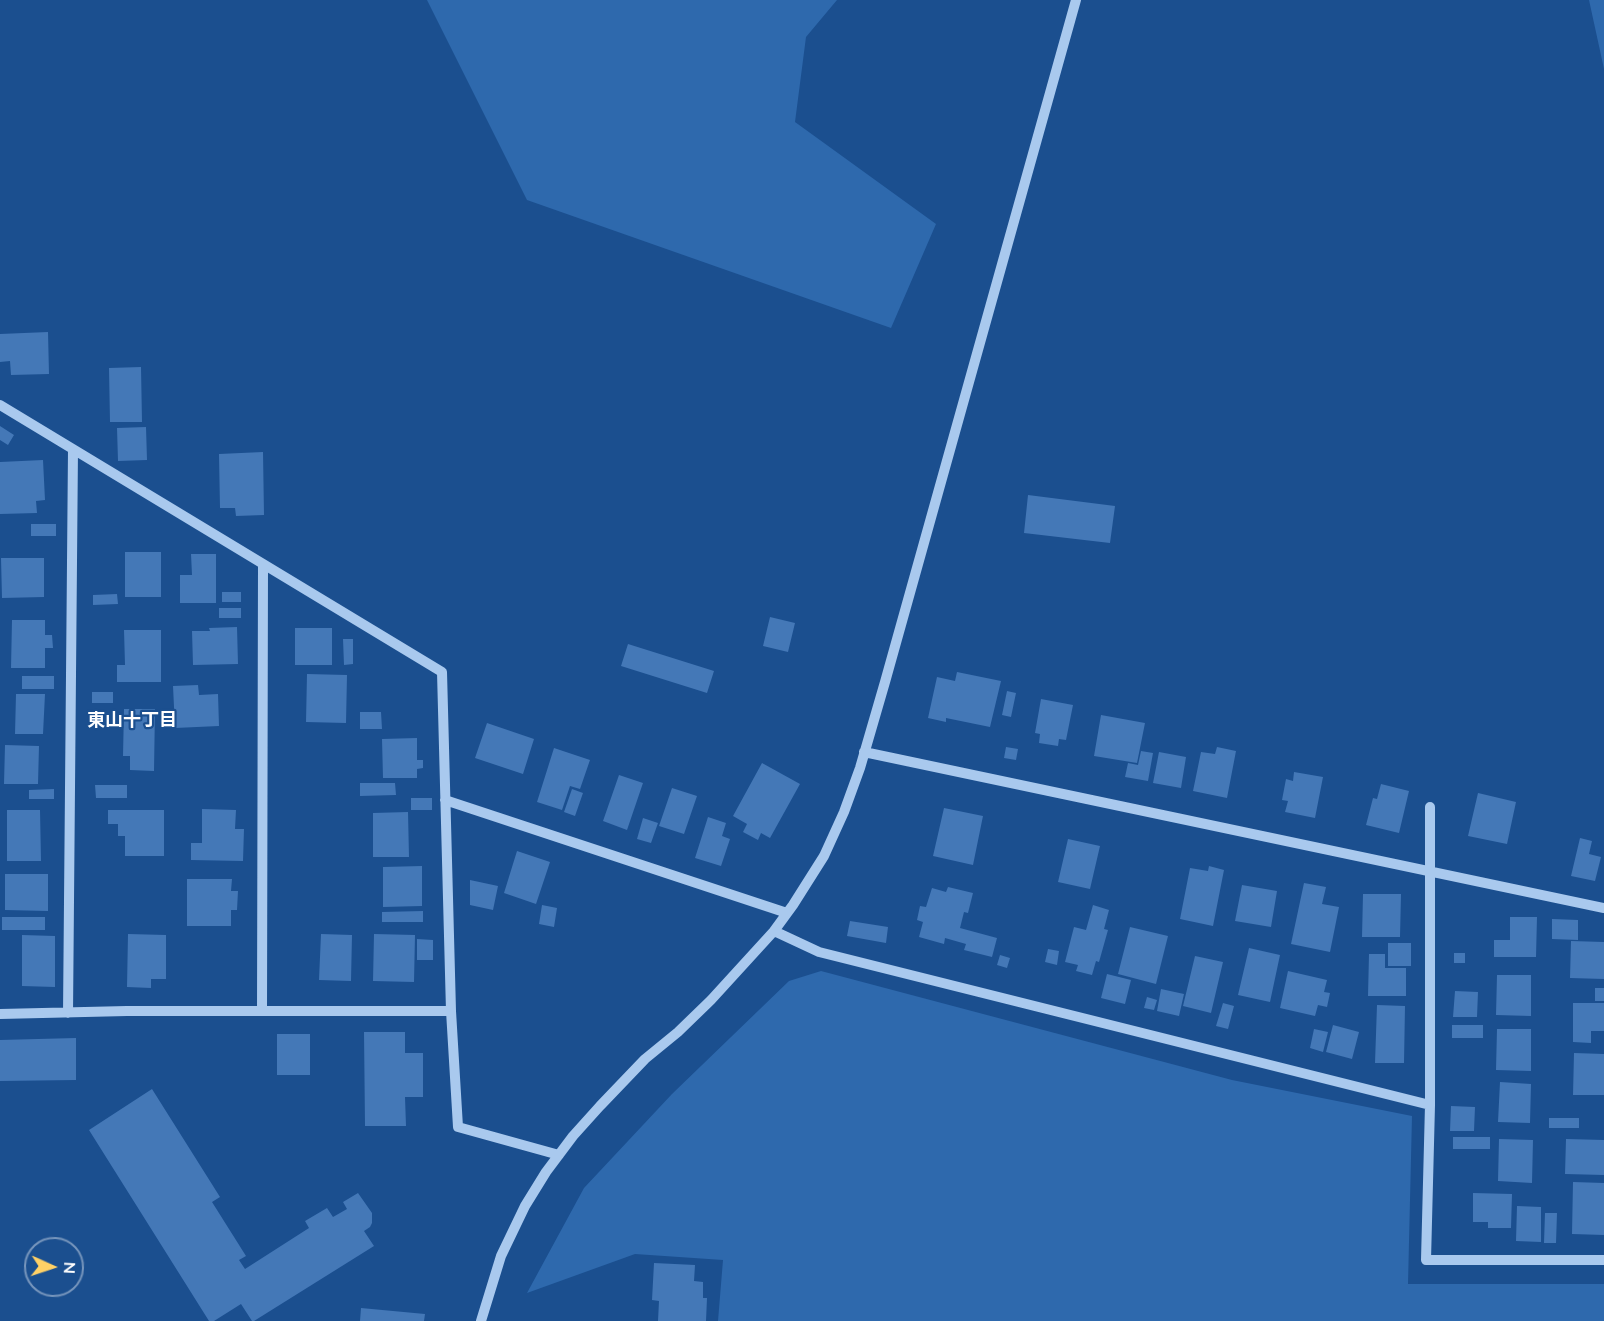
<!DOCTYPE html>
<meta charset="utf-8">
<style>
body{margin:0}
#map{position:relative;width:1604px;height:1321px;overflow:hidden;background:#1b4f8f;font-family:Mulish,sans-serif}
canvas{display:block}
.north{position:absolute;left:24px;top:1237px;width:60px;height:60px;box-sizing:border-box;background:#1b4f8f;border:2px solid #7695bc;border-radius:50%;rotate:93deg;font-size:16px;font-weight:700;line-height:24px;text-align:center;color:#fff}
.north::after{content:'';display:block;margin:auto;width:21px;height:27px;background:#ffd166;clip-path:polygon(50% 0,100% 100%,50% 72%,0 100%)}
</style>
<div id="map">
<canvas width="1604" height="1321"></canvas>
<div class="north">N</div>
</div>
<script>
const ctx = document.querySelector('canvas').getContext('2d');
ctx.lineJoin = 'round';
function fillPath(path, color) { ctx.fillStyle = color; ctx.fill(path, 'evenodd'); }
const shape = rows => new Path2D(rows.map(r => 'M' + r).join(''));
function stroke(path, color, width, dash) { ctx.strokeStyle = color; ctx.lineWidth = width; ctx.lineCap = dash ? 'butt' : 'round'; ctx.setLineDash(dash || []); ctx.stroke(path); }
function write(font, color, halo, rows, align = 'center') {
  ctx.font = font + ' Mulish,"Noto Sans JP",sans-serif'; ctx.lineWidth = 4.5; ctx.setLineDash([]); ctx.textBaseline = 'middle'; ctx.strokeStyle = halo; ctx.fillStyle = color; for (const [text, x, y, turn = 0] of rows) {
    ctx.save(); ctx.translate(x, y); ctx.rotate((+turn || 0) * Math.PI / 180); ctx.textAlign = isNaN(turn) ? turn : align; if (halo) ctx.strokeText(text, 0, 0); ctx.fillText(text, 0, 0); ctx.restore();
  }
}
const green = shape([
 [427,0,837,0,806,37,795,122,936,224,891,328,527,200],
 [1589,0,1604,0,1604,69],
 [821,971,1232,1080,1412,1116,1408,1284,1604,1284,1604,1321,718,1321,723,1260,635,1254,527,1293,584,1188,672,1094,789,981]
]);
const building = shape([
 [48,332,49,374,11,375,10,361,0,362,0,334],
 [141,367,142,422,110,422,109,368],
 [0,426,14,435,8,445,0,440],
 [146,427,147,460,118,461,117,428],
 [263,452,264,515,236,516,235,508,220,508,219,454],
 [43,460,45,500,36,501,37,513,0,514,0,462],
 [1028,495,1115,506,1110,543,1024,533],
 [31,524,56,524,56,536,31,536],
 [125,552,161,552,161,597,125,597],
 [191,554,216,554,216,603,180,603,180,575,192,575],
 [1,558,44,558,44,597,2,598],
 [222,592,241,592,241,602,222,602],
 [117,594,118,604,93,605,93,595],
 [219,608,241,608,241,618,219,618],
 [770,617,795,623,788,652,763,646],
 [12,620,45,620,45,635,52,635,53,648,45,648,45,668,11,668],
 [237,627,238,664,193,665,192,631,210,631,209,628],
 [295,628,332,628,332,665,295,665],
 [124,630,161,630,161,682,117,682,117,665,125,665],
 [343,639,353,639,353,664,344,665],
 [628,644,714,671,707,693,621,666],
 [957,672,1001,681,990,727,946,718,946,722,928,718,937,677,955,681],
 [307,674,347,675,346,723,306,722],
 [22,676,54,676,54,689,22,689],
 [198,685,199,695,218,694,219,726,175,728,173,686],
 [1007,691,1016,693,1011,717,1002,715],
 [92,692,113,692,113,703,92,703],
 [16,694,45,694,43,734,15,734],
 [1041,699,1073,705,1066,740,1059,739,1058,746,1039,743,1040,734,1035,733],
 [124,709,155,709,154,771,130,770,130,756,123,756],
 [360,712,381,712,382,729,360,729],
 [1101,715,1145,723,1137,763,1094,756],
 [487,723,534,739,523,774,475,758],
 [417,738,417,760,423,760,423,768,417,769,417,778,383,778,382,739],
 [5,745,39,746,38,784,4,784],
 [1006,747,1018,749,1016,760,1004,758],
 [1217,747,1236,751,1227,798,1193,791,1201,752,1215,754],
 [554,748,590,760,580,789,570,786,562,810,537,802],
 [1141,751,1153,753,1148,781,1125,777,1128,763,1138,765],
 [1159,752,1186,757,1181,788,1153,783],
 [762,763,800,784,770,838,761,833,758,840,743,832,747,824,733,816],
 [1294,772,1323,777,1315,818,1285,812,1288,801,1282,800,1286,779,1293,781],
 [619,775,643,783,627,830,603,821],
 [360,783,395,783,396,795,360,796],
 [1381,784,1409,791,1399,833,1366,825,1373,798,1377,799],
 [95,785,127,785,127,798,96,798],
 [672,788,697,796,684,834,659,826],
 [54,789,54,799,29,799,29,790],
 [572,789,583,793,575,816,564,812],
 [1478,793,1516,802,1507,844,1468,836],
 [411,798,432,798,432,810,411,810],
 [944,808,983,816,973,865,933,856],
 [202,809,236,810,235,829,244,829,243,861,191,860,191,843,202,843],
 [7,810,40,810,41,861,7,861],
 [108,810,164,810,164,856,125,856,125,836,118,836,118,824,108,824],
 [408,812,409,857,373,857,373,813],
 [708,817,726,823,722,836,730,839,721,866,695,858],
 [643,818,658,823,651,843,637,839],
 [1580,838,1592,841,1589,854,1601,857,1595,881,1571,876],
 [1068,839,1100,846,1090,889,1058,882],
 [517,851,550,862,536,904,504,893],
 [422,866,422,906,383,907,383,867],
 [1209,866,1224,870,1213,926,1180,919,1190,868,1208,871],
 [5,874,48,874,48,911,5,910],
 [187,879,232,879,231,891,238,891,237,910,231,910,231,926,187,926],
 [470,880,498,886,493,910,470,905],
 [1304,883,1326,887,1322,904,1339,907,1330,952,1291,944],
 [1242,885,1277,891,1271,927,1235,921],
 [948,887,973,893,968,913,964,912,960,928,997,938,992,957,964,950,966,944,945,938,944,944,919,937,923,922,917,920,920,906,926,907,932,888,946,892],
 [1363,894,1401,894,1400,937,1362,937],
 [542,905,557,908,554,927,539,924],
 [1093,905,1109,910,1104,929,1108,930,1099,962,1096,961,1092,975,1076,971,1078,965,1065,962,1074,927,1086,930],
 [423,911,423,922,382,922,382,912],
 [2,917,45,917,45,930,2,930],
 [1510,917,1537,917,1536,957,1494,957,1494,940,1510,940],
 [1552,919,1578,920,1578,940,1552,939],
 [850,921,888,927,886,943,847,936],
 [1130,927,1168,936,1156,984,1118,974],
 [128,934,166,935,166,979,151,979,151,988,127,987],
 [321,934,352,935,351,981,319,980],
 [374,934,415,935,414,982,373,981],
 [22,935,55,936,55,987,22,986],
 [417,939,433,940,433,960,417,960],
 [1571,941,1604,942,1604,979,1570,978],
 [1388,943,1411,943,1411,966,1388,966],
 [1249,948,1280,955,1270,1002,1238,995],
 [1048,949,1059,951,1057,965,1045,962],
 [1454,953,1465,953,1465,963,1454,963],
 [1369,954,1385,954,1385,968,1406,968,1406,996,1368,996],
 [1000,955,1010,958,1007,968,997,965],
 [1195,956,1223,962,1211,1013,1183,1006],
 [1288,971,1327,980,1324,992,1330,993,1327,1007,1318,1005,1315,1016,1280,1008],
 [1107,974,1131,980,1125,1004,1101,998],
 [1497,975,1531,975,1531,1016,1496,1015],
 [1595,988,1604,988,1604,1001,1595,1001],
 [1161,989,1184,994,1179,1016,1157,1011],
 [1455,991,1478,992,1477,1017,1453,1017],
 [1147,997,1157,1000,1154,1010,1144,1008],
 [1223,1003,1234,1006,1228,1029,1216,1026],
 [1573,1003,1604,1003,1604,1031,1591,1031,1591,1043,1573,1042],
 [1377,1005,1405,1006,1404,1063,1375,1063],
 [1333,1025,1359,1032,1352,1059,1326,1052],
 [1452,1025,1483,1025,1483,1038,1452,1038],
 [1314,1029,1328,1032,1323,1052,1310,1048],
 [1497,1029,1531,1029,1531,1071,1496,1070],
 [364,1032,405,1032,405,1053,423,1053,423,1097,405,1097,406,1126,365,1126],
 [277,1034,310,1034,310,1075,277,1075],
 [76,1038,76,1080,0,1081,0,1040],
 [1574,1053,1604,1054,1604,1095,1573,1095],
 [1500,1082,1531,1084,1530,1123,1498,1122],
 [152,1089,220,1197,212,1202,246,1256,239,1260,245,1269,309,1228,305,1221,327,1208,333,1217,347,1209,343,1202,358,1193,372,1213,372,1223,370,1227,364,1231,374,1246,254,1321,252,1321,241,1304,214,1321,209,1321,89,1130],
 [1451,1106,1475,1107,1474,1131,1450,1131],
 [1549,1118,1579,1118,1579,1128,1549,1128],
 [1453,1137,1490,1137,1490,1149,1453,1149],
 [1499,1139,1533,1140,1532,1183,1498,1181],
 [1566,1139,1604,1140,1604,1175,1565,1174],
 [1573,1182,1604,1183,1604,1235,1572,1234],
 [1473,1193,1512,1194,1511,1228,1488,1228,1488,1222,1473,1222],
 [1517,1206,1541,1207,1541,1242,1516,1241],
 [1545,1213,1557,1213,1556,1243,1544,1243],
 [654,1263,695,1265,694,1281,703,1282,703,1298,707,1298,706,1321,658,1321,659,1301,652,1300],
 [361,1308,425,1314,424,1321,360,1321]
]);
const minor = shape([
 [0,405,442,672,451,1011],
 [864,752,1604,908],
 [445,800,787,913],
 [1430,807,1430,1105],
 [774,931,819,952,1430,1105,1426,1260,1604,1260],
 [262,1011,263,564],
 [68,1013,73,449],
 [0,1014,127,1011,451,1011,458,1127,559,1155],
 [481,1321,501,1256,525,1206,546,1172,573,1136,600,1106,645,1059,678,1032,711,1000,774,931,793,905,824,856,844,812,860,768,885,682,1076,0]
]);
const neighbourhoodNames = [
 ["東山十丁目",132,721]
];
fillPath(green, '#2e69ad');
fillPath(building, '#4478b7');
stroke(minor, '#a9c9ee', 10);
write('bold 18px', '#fff', '#1b4f8f', neighbourhoodNames);
</script>
